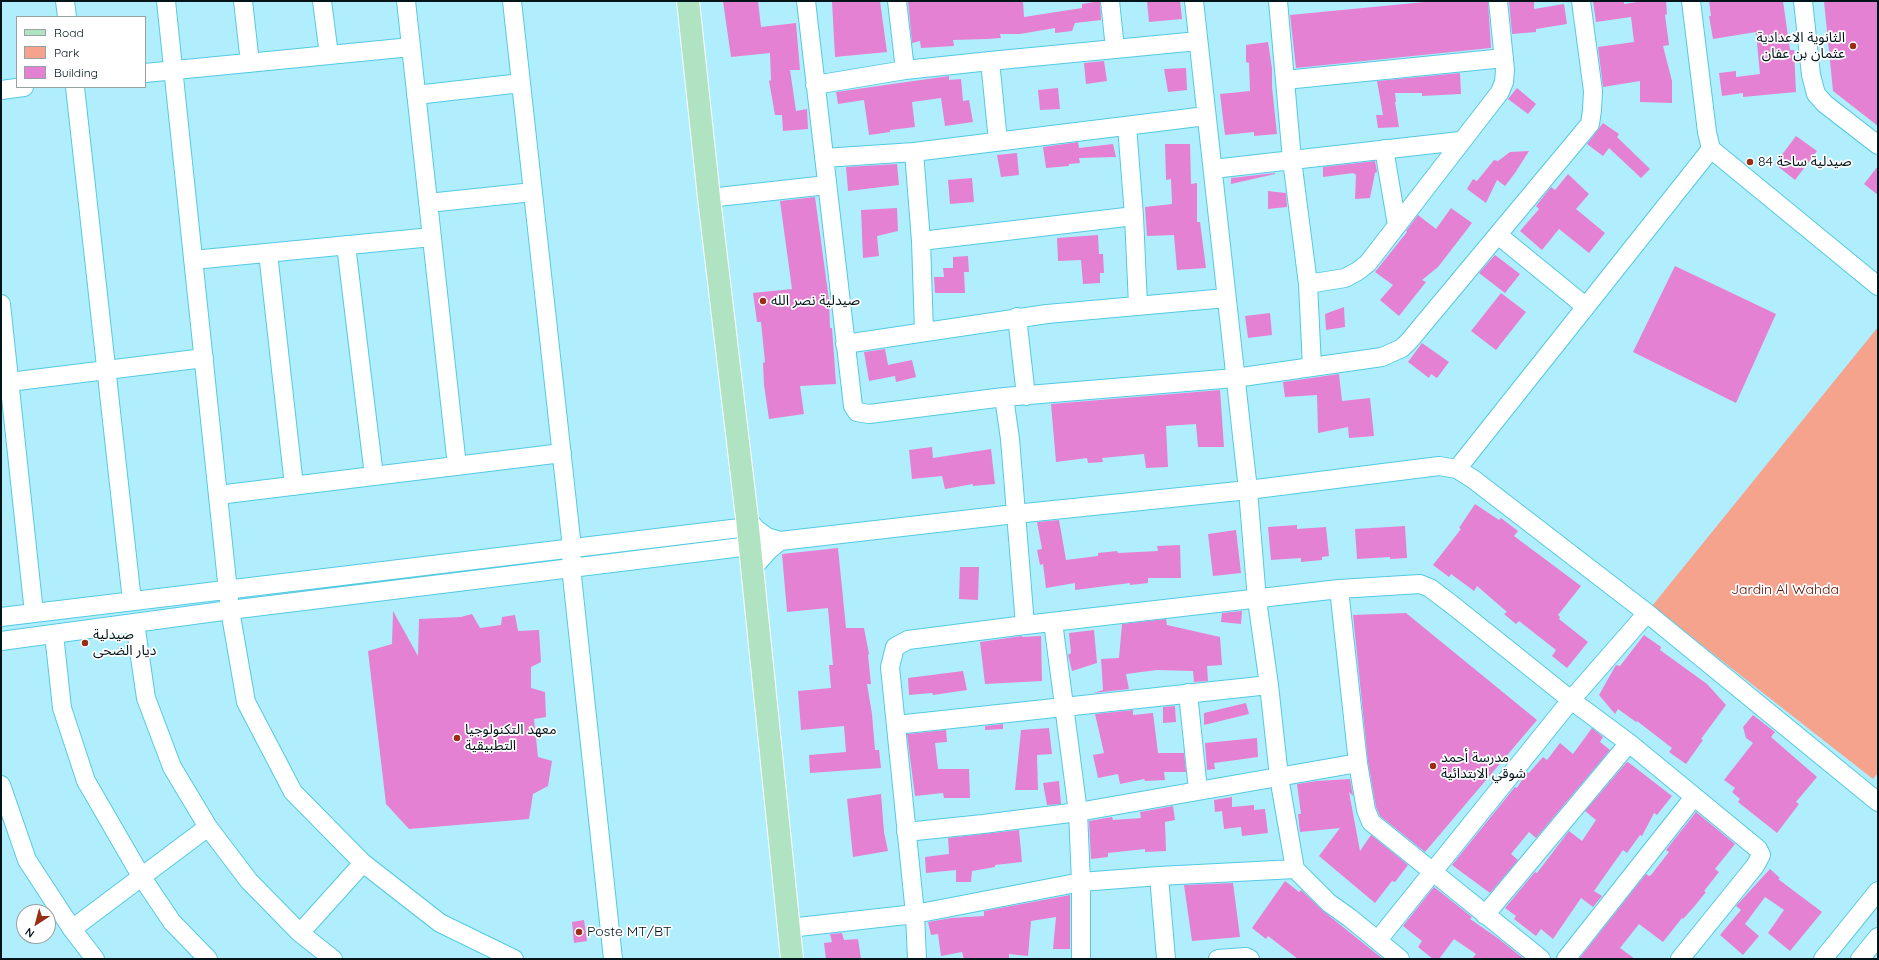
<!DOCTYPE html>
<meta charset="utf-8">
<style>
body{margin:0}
#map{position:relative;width:1879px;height:960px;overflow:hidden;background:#b0eefd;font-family:Quicksand,sans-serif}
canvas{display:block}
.frame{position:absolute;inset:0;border:2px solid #00151a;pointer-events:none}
.legend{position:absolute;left:16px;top:16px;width:130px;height:72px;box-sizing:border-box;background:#fff;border:1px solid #99a1a3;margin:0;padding:5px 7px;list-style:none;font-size:12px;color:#00151a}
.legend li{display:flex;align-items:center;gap:8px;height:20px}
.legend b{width:20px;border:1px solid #99a1a3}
.north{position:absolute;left:16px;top:904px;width:40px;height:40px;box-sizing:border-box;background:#fff;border:1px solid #99a1a3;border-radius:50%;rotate:216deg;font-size:11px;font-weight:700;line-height:16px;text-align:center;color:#00151a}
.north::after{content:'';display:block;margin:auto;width:14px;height:18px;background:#972e15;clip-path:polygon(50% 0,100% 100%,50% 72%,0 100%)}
</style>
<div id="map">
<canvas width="1879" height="960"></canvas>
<div class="frame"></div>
<ul class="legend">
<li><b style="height:5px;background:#b0e3c2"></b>Road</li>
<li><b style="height:11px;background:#f6a38e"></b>Park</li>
<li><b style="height:11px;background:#e581d2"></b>Building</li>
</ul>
<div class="north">N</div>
</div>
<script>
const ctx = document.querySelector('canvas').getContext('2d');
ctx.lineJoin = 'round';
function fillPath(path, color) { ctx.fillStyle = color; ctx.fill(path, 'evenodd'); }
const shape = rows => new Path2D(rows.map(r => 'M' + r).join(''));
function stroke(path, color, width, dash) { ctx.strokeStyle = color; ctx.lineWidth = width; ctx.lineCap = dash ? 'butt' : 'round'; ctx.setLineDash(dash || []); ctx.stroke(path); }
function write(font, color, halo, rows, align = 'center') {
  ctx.font = font + ' Quicksand,"Noto Sans Arabic",sans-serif'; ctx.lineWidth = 3.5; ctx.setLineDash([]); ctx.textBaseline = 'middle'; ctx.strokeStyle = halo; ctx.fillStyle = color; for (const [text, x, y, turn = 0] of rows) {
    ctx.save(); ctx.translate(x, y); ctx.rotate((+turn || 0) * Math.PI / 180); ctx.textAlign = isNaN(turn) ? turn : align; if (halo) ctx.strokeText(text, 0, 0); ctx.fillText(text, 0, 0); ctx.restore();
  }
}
const green = shape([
 [1878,327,1878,773,1873,779,1652,606]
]);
const building = shape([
 [723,1,758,1,761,27,796,23,800,70,790,70,796,111,807,109,808,129,783,131,782,115,775,115,769,81,771,80,770,53,731,57],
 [832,1,880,1,887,52,835,57],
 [908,1,1023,1,1024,17,1082,8,1082,4,1100,1,1101,20,1075,23,1072,31,1055,33,1055,28,1020,34,1000,34,1001,38,987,39,953,40,954,46,921,48,920,41,912,43],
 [1147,1,1180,1,1182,19,1149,22],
 [1435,1,1488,1,1491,48,1296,68,1290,15],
 [1509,1,1534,1,1534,9,1564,4,1567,24,1536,29,1536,32,1512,34],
 [1593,1,1624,1,1624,4,1644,1,1666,1,1667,14,1665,15,1669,45,1663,46,1672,81,1672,103,1640,102,1640,81,1603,87,1598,47,1634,42,1631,17,1596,22],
 [1709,1,1783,1,1790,50,1794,50,1796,92,1743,97,1743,93,1722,96,1719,73,1736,71,1736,77,1760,74,1756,32,1713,39,1709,16,1711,16],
 [1824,1,1878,1,1878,126,1833,91],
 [1268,42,1272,69,1272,87,1277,134,1254,136,1254,132,1225,135,1220,94,1250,91,1249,63,1246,62,1246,45],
 [1104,61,1107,81,1086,84,1084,63],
 [1186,68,1187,90,1168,92,1164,69],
 [1460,73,1461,94,1422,96,1422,93,1395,93,1396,102,1395,102,1399,127,1378,128,1376,115,1383,115,1377,81],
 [949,76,949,80,961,79,963,101,969,100,973,122,945,126,941,98,912,102,915,127,890,130,890,132,869,135,864,100,838,104,836,92],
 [1058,88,1060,109,1040,110,1038,90],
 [1517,88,1536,104,1528,114,1508,99],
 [1603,123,1619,134,1617,137,1650,169,1641,178,1609,148,1603,156,1587,144],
 [1796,136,1817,151,1795,180,1775,164],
 [1078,142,1079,148,1113,144,1116,157,1079,158,1080,163,1069,164,1069,166,1046,168,1043,147],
 [1165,144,1190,144,1191,184,1197,183,1197,222,1200,222,1206,268,1177,270,1174,235,1147,236,1145,207,1172,204,1171,179,1166,180],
 [1529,151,1515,173,1505,186,1497,180,1486,203,1467,189,1473,179,1477,181,1494,160,1498,161,1510,152],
 [1017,153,1019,175,1001,177,997,155],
 [1375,161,1377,172,1375,173,1370,198,1355,199,1356,175,1353,173,1323,177,1323,167],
 [897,164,899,185,848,191,846,167],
 [1878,166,1878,195,1864,184],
 [1275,173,1275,174,1231,184,1231,178],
 [1568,174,1589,194,1576,209,1605,233,1589,253,1559,229,1542,250,1520,231,1539,209,1536,206,1551,187,1555,190],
 [972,178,974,202,950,204,948,180],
 [1268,191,1286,193,1287,207,1268,209],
 [815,197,829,300,830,328,832,328,836,384,800,386,804,414,769,419,764,385,763,363,765,362,761,322,757,322,753,293,792,289,780,201],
 [897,208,898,231,877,236,879,256,863,258,861,210],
 [1451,208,1472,223,1438,267,1422,280,1426,282,1399,316,1380,300,1393,285,1375,272,1407,232,1406,231,1418,215,1436,229],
 [1098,235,1099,254,1103,254,1104,273,1100,273,1100,283,1083,284,1081,260,1058,261,1057,238],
 [1495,255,1520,274,1505,293,1479,273],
 [968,256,969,272,964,272,965,293,935,293,934,277,944,277,943,268,953,268,953,257],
 [1675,266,1776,314,1736,403,1633,352],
 [1501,293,1526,312,1496,350,1471,331],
 [1344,307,1345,327,1326,330,1325,314],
 [1270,313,1272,335,1248,338,1245,316],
 [1422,343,1449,362,1437,378,1431,374,1429,378,1408,362],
 [885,349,888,365,912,360,916,377,896,382,895,376,869,381,864,352],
 [1339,374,1342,401,1370,398,1374,436,1349,438,1348,427,1318,433,1317,395,1285,397,1283,382],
 [1220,390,1224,447,1198,447,1196,424,1166,426,1168,467,1146,468,1144,454,1102,458,1103,462,1088,463,1087,458,1056,462,1051,404],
 [932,447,933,458,991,449,995,484,973,486,973,484,945,489,942,476,912,479,909,450],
 [1475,504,1499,520,1501,518,1518,531,1514,536,1581,586,1558,615,1560,617,1559,619,1588,642,1567,668,1552,656,1556,650,1519,621,1516,624,1504,614,1507,612,1477,586,1474,591,1451,574,1449,577,1433,565,1461,529,1459,528],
 [1059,520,1066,560,1098,556,1098,553,1117,551,1118,553,1158,551,1157,546,1180,545,1181,578,1148,578,1148,583,1130,585,1130,583,1075,590,1075,583,1046,588,1043,564,1040,565,1037,550,1042,549,1037,522],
 [1297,525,1297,529,1326,527,1329,556,1322,557,1322,560,1301,562,1301,558,1271,560,1268,527],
 [1405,526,1407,558,1390,559,1390,557,1357,559,1355,529],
 [1236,530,1241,573,1213,576,1208,534],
 [838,548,846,628,864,628,869,654,868,655,871,684,867,684,872,714,875,750,879,750,881,768,810,773,809,755,846,752,844,726,801,730,798,691,831,688,829,665,833,665,828,608,787,612,782,554],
 [960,567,979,567,978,600,959,599],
 [393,611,418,656,419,619,461,617,472,614,480,628,501,625,502,617,515,615,518,631,539,630,541,662,531,667,531,688,545,692,546,717,534,719,538,757,552,761,548,786,533,794,529,819,409,829,386,804,368,651,392,644],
 [1242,611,1241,624,1221,622,1222,613],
 [1406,613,1537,720,1425,852,1380,816,1376,807,1368,762,1353,615],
 [1166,619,1167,625,1220,637,1222,665,1207,666,1208,681,1194,682,1193,671,1157,670,1126,674,1129,689,1093,693,1103,690,1101,659,1119,658,1122,624],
 [1094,630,1097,663,1072,671,1068,655,1071,653,1069,633],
 [1644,635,1661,647,1660,650,1707,684,1726,705,1701,739,1703,740,1686,764,1669,752,1672,748,1637,721,1636,722,1618,709,1615,714,1599,695,1616,665,1620,666],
 [1022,636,1022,637,1041,636,1042,681,985,684,980,642],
 [963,671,967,690,933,695,932,693,909,695,908,678],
 [1246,703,1249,714,1204,725,1204,713],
 [1175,706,1176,722,1163,723,1163,707],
 [1133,710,1133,715,1153,713,1158,753,1184,753,1186,772,1164,772,1165,780,1145,781,1144,779,1120,784,1118,774,1098,778,1093,755,1104,753,1095,714],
 [1753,715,1775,732,1771,737,1817,777,1796,802,1799,804,1777,833,1738,802,1740,799,1732,792,1735,788,1724,780,1753,743,1746,738,1743,727],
 [1003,724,1003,729,985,730,985,726],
 [1049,728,1052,754,1037,755,1038,790,1015,790,1021,730],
 [1592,728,1603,737,1600,742,1610,750,1536,838,1529,832,1511,854,1518,860,1490,893,1452,865,1515,787,1517,788,1527,772,1529,773,1543,757,1547,760,1560,743,1573,754],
 [946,730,947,742,935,743,938,769,969,769,970,798,944,798,943,793,915,796,907,734],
 [1257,738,1258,757,1214,763,1215,769,1207,770,1205,743],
 [1628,762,1672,796,1657,815,1654,813,1642,836,1640,835,1627,853,1623,850,1594,891,1602,896,1593,907,1581,898,1553,939,1541,929,1536,936,1514,919,1516,916,1505,908,1535,872,1537,873,1569,831,1582,841,1596,820,1585,811,1626,763],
 [1350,779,1353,796,1349,792,1360,851,1371,835,1408,865,1395,882,1392,881,1375,903,1319,856,1340,828,1300,832,1298,814,1301,814,1297,784,1317,781],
 [1059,781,1061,804,1047,805,1043,783],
 [881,794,884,832,888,851,853,857,847,799],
 [1232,797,1232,807,1254,805,1254,810,1265,809,1268,833,1242,836,1241,827,1224,829,1222,811,1215,812,1214,800],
 [1173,806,1175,820,1165,822,1166,851,1145,852,1145,849,1108,853,1108,857,1091,859,1089,821,1112,817,1113,820,1141,818,1140,812],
 [1696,812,1735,844,1715,869,1719,872,1704,891,1706,892,1693,908,1683,919,1682,918,1663,942,1639,924,1620,948,1635,959,1579,959,1646,874,1649,876,1651,875,1669,852,1666,850],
 [1019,830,1022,862,995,865,995,867,972,871,971,882,956,882,956,870,926,873,925,857,949,854,948,838],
 [1770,869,1780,878,1778,879,1822,912,1790,951,1768,933,1784,910,1765,897,1745,924,1759,936,1743,955,1720,935,1741,910,1736,906],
 [1285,881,1299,892,1301,890,1323,911,1383,959,1298,959,1268,936,1266,939,1252,928],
 [1233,883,1240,937,1192,941,1184,885],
 [1434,887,1472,917,1470,919,1499,939,1524,959,1472,959,1476,954,1454,939,1439,959,1433,959,1418,947,1422,941,1403,926],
 [1070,895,1070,949,1053,949,1056,917,1031,921,1028,956,1009,954,1009,959,964,959,962,952,941,956,938,934,931,935,928,922,951,918,984,916,984,911],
 [584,920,587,941,574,943,572,922],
 [842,933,844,940,858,939,861,959,826,959,824,943,832,942,830,934]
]);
const minor = shape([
 [65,1,67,17],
 [166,1,230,610,246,702,293,792,363,863,440,923,514,959],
 [243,1,250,63],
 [322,1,329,55],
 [406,1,457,466],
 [512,1,572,548,571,567,613,959],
 [806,1,853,406,857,412,869,414,1004,397,1235,378,1382,357,1402,348,1410,340,1590,124,1592,110,1593,91,1581,1],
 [897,1,905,70,990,61,998,141],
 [1110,1,1115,49],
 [1194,1,1248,490,1257,600,1269,685,1279,777,1295,869,1329,903,1350,918,1400,959],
 [1278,1,1292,160,1308,284,1312,367],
 [1803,1,1811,75,1816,94,1825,104,1878,145],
 [990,61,1198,41],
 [145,73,411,47],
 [1285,80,1504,58],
 [815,85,905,70],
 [75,87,132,601],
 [1,90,24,87],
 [416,95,521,83],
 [1127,126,1134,216],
 [1384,149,1397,225],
 [1711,149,1878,286],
 [914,152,1206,116],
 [824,158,914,152,921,241,1134,216,1138,305],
 [1213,169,1460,141],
 [709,198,827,185],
 [428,203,533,192],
 [1498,235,1585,306],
 [921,241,924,332],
 [346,245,374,476],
 [268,253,294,486],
 [193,260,432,237],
 [1308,284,1345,278,1358,271,1368,263,1500,92,1504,82,1505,70,1498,1],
 [1,304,34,613],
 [1017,317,1026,396],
 [845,344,1047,314,1226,298],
 [1,383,204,358],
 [1004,397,1010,439,1025,625],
 [1457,469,1473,479,1647,613,1878,802],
 [218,495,562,453],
 [747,518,756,529,767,537,780,541,1015,514,1248,490,1439,466,1457,469,1711,149,1707,132,1691,1],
 [751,570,769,550,780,541],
 [1339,589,1358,763,1366,810,1371,822,1541,959],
 [1,617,748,527],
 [1053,622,1078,812,1081,882,1081,959],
 [135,623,146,698,172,767,208,827,249,881,300,933,333,959],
 [54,634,62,708,86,781,141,876,172,922,208,959],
 [1,641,230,610,750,546],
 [1188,693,1198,790],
 [896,725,1269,685],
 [1,785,27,860,72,929,95,959],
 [906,832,983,824,1078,812,1358,763],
 [1159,876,1166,959],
 [1485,915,1629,743],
 [789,928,915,914,1081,882,1159,876,1295,869],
 [72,929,208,827],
 [300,933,363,863],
 [1378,940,1571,700,1647,613],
 [917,959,915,914,890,667,895,647,908,640,1025,625,1339,589,1420,584,1430,588,1455,607,1571,700,1629,743,1758,849,1761,855,1755,866,1680,959],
 [1218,959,1246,957,1250,959],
 [1566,959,1694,797],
 [1823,959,1878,891],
 [1860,959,1878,937]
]);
const major = shape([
 [688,1,709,198,747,518,792,959]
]);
const markers = [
 [1853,46,4,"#972e15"],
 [1750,162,4,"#972e15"],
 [763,301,4,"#972e15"],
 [85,643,4,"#972e15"],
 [457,738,4,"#972e15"],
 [1433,766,4,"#972e15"],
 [579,932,4,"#972e15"]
];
const poiNames = [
 ["الثانوية الاعدادية",1845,38,"right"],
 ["عثمان بن عفان",1845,54,"right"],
 ["صيدلية ساحة 84",1758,162],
 ["صيدلية نصر الله",771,301],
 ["صيدلية",93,635],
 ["ديار الضحى",93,651],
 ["معهد التكنولوجيا",465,730],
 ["التطبيقية",465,746],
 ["مدرسة أحمد",1441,758],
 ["شوقي الابتدائية",1441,774],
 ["Poste MT/BT",587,932]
];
const parkNames = [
 ["Jardin Al Wahda",1785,590]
];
fillPath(green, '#f6a38e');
fillPath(building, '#e581d2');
stroke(minor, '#54c9e2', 20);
stroke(major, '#fff', 24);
stroke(minor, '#fff', 18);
stroke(major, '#b0e3c2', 22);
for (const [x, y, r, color] of markers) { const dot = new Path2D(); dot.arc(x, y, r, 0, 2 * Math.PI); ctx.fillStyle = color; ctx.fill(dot); stroke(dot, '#fff', 1.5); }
write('14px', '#00151a', '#fff', poiNames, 'left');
write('14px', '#5b0d00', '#fff', parkNames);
</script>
